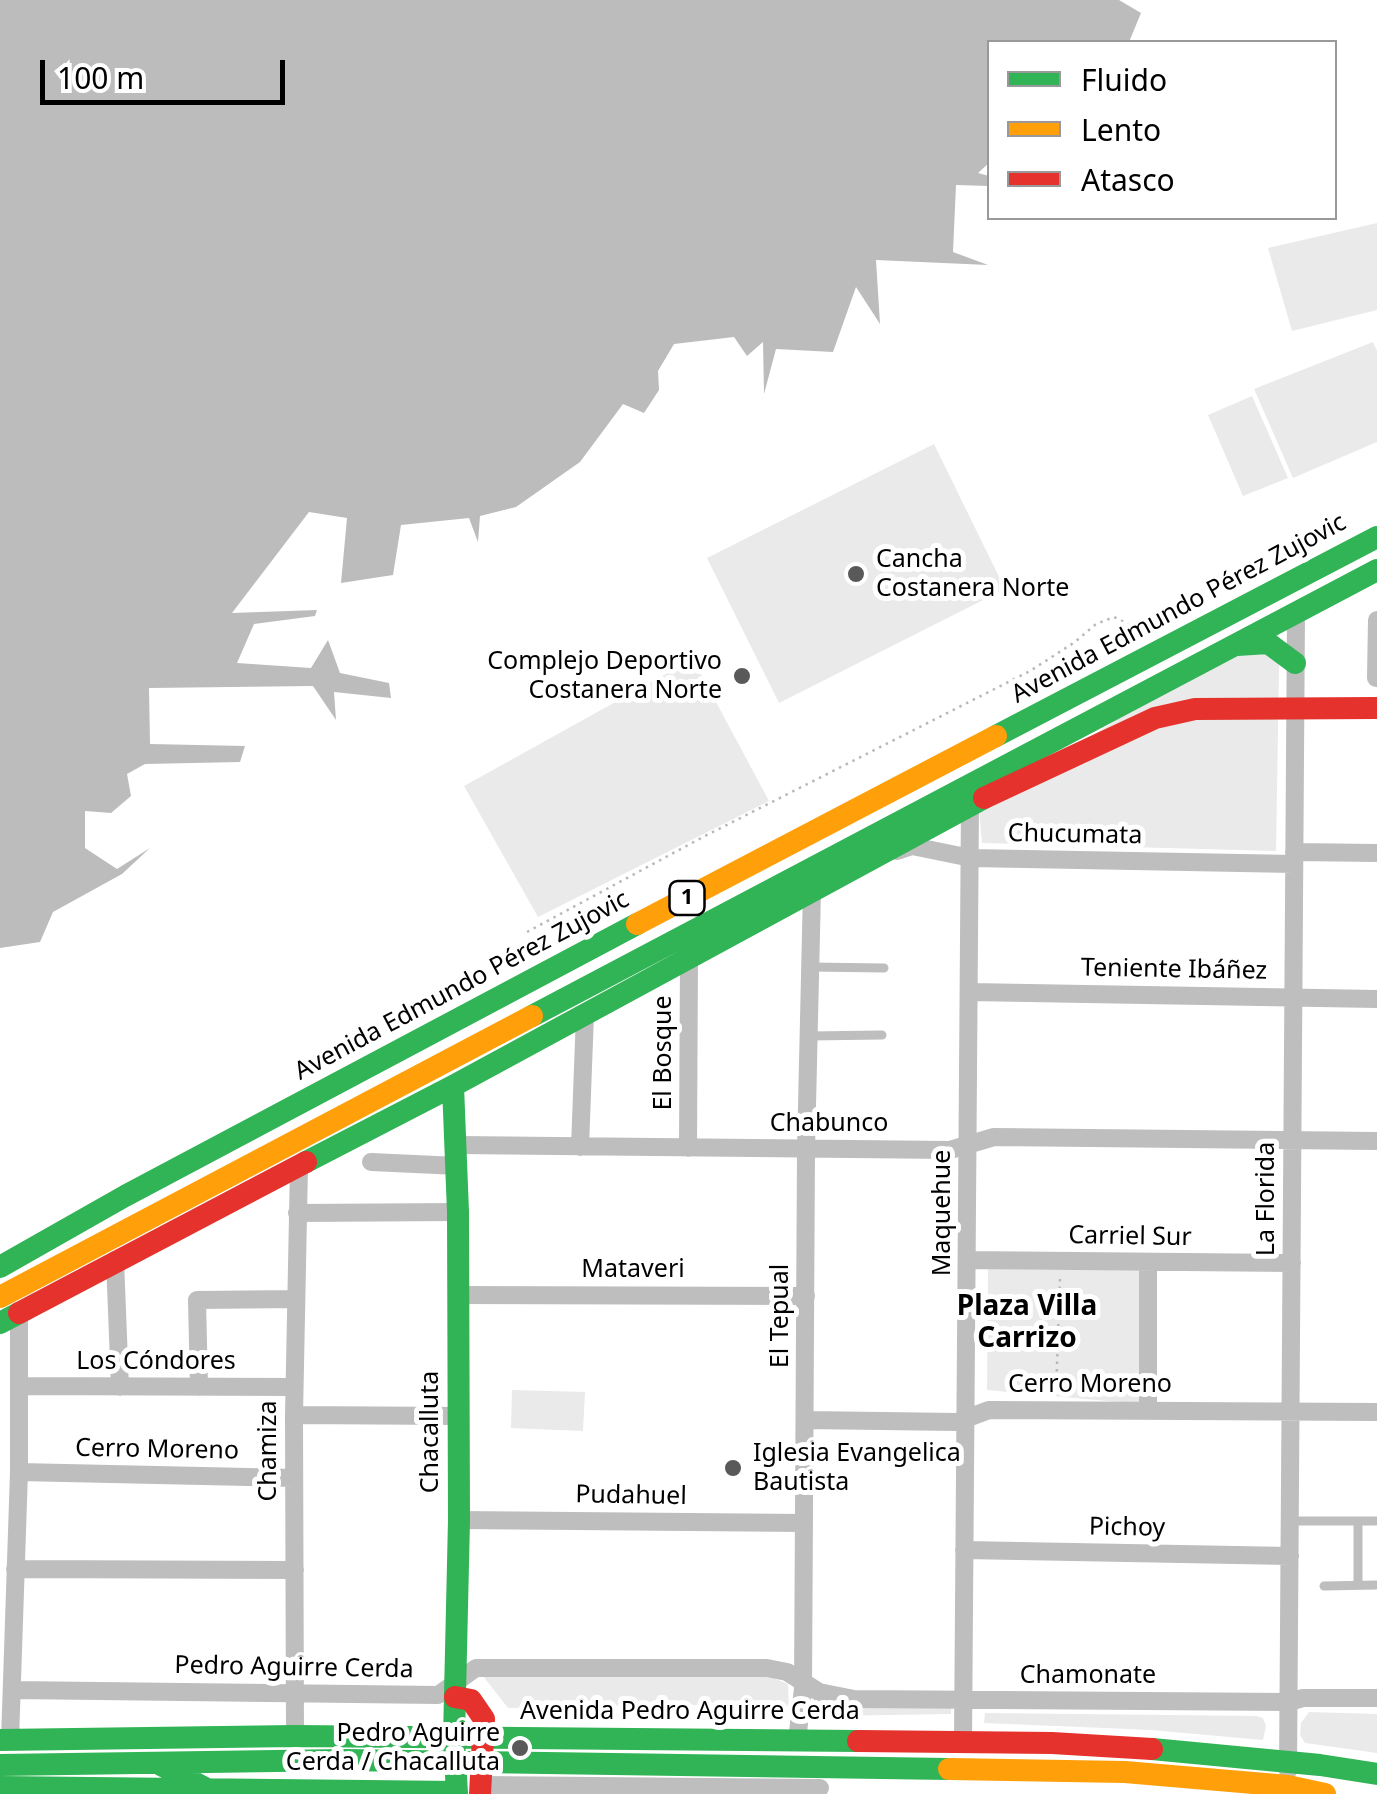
<!DOCTYPE html>
<meta charset="utf-8">
<style>
body{margin:0}
#map{position:relative;width:1377px;height:1794px;overflow:hidden;background:#fff;font-family:"Noto Sans",sans-serif}
canvas{display:block}
.legend{position:absolute;left:987px;top:40px;width:350px;height:180px;box-sizing:border-box;background:#fff;border:2px solid #999;margin:0;padding:12px 18px;list-style:none;font-size:30px;color:#000}
.legend li{display:flex;align-items:center;gap:20px;height:50px}
.legend b{width:50px;border:2px solid #999}
.scale{position:absolute;left:40px;top:60px;width:245px;height:45px;box-sizing:border-box;border:5px solid #000;border-top:0;padding-left:12px;font-size:30px;line-height:35px;white-space:nowrap;color:#000;-webkit-text-stroke:8px #fff;paint-order:stroke}
</style>
<div id="map">
<canvas width="1377" height="1794"></canvas>
<ul class="legend">
<li><b style="height:12px;background:#30b455"></b>Fluido</li>
<li><b style="height:12px;background:#ff9f0a"></b>Lento</li>
<li><b style="height:12px;background:#e5322d"></b>Atasco</li>
</ul>
<div class="scale">100 m</div>
</div>
<script>
const ctx = document.querySelector('canvas').getContext('2d');
ctx.lineJoin = 'round';
function fillPath(path, color) { ctx.fillStyle = color; ctx.fill(path, 'evenodd'); }
const shape = rows => new Path2D(rows.map(r => 'M' + r).join(''));
function stroke(path, color, width, dash) { ctx.strokeStyle = color; ctx.lineWidth = width; ctx.lineCap = dash ? 'butt' : 'round'; ctx.setLineDash(dash || []); ctx.stroke(path); }
function write(font, color, halo, rows, align = 'center') {
  ctx.font = font + ' "Noto Sans",sans-serif'; ctx.lineWidth = 10; ctx.setLineDash([]); ctx.textBaseline = 'middle'; ctx.strokeStyle = halo; ctx.fillStyle = color; for (const [text, x, y, turn = 0] of rows) {
    ctx.save(); ctx.translate(x, y); ctx.rotate((+turn || 0) * Math.PI / 180); ctx.textAlign = isNaN(turn) ? turn : align; if (halo) ctx.strokeText(text, 0, 0); ctx.fillText(text, 0, 0); ctx.restore();
  }
}
const green = shape([
 [1377,223,1377,310,1292,331,1268,248],
 [1373,342,1377,351,1377,442,1293,478,1254,389],
 [1252,396,1288,478,1243,496,1208,415],
 [934,444,1005,589,779,703,707,558],
 [1280,611,1276,851,982,843,979,811],
 [693,659,769,801,538,917,464,786],
 [988,1269,1142,1270,1140,1404,987,1390],
 [512,1390,585,1392,583,1431,511,1428],
 [483,1676,768,1676,788,1684,789,1710,783,1714,753,1713,687,1704,508,1708],
 [822,1698,951,1707,951,1714,824,1716,820,1713],
 [1309,1712,1377,1714,1377,1753,1305,1743,1300,1735,1301,1723],
 [985,1713,1256,1716,1263,1718,1266,1726,1263,1740,1151,1730,984,1723]
]);
const water = shape([
 [0,0,1119,0,1141,13,1129,42,989,42,989,163,978,173,989,176,989,186,956,185,953,252,988,265,876,260,880,324,856,287,833,352,776,349,764,394,763,342,747,356,734,337,674,344,658,371,659,390,644,413,623,404,580,462,516,507,480,516,478,542,469,518,401,525,393,575,341,583,347,518,309,512,232,613,317,610,315,616,254,624,237,663,311,668,328,640,340,673,389,683,391,698,334,692,336,720,313,686,149,688,150,744,245,746,240,762,145,764,127,774,131,796,111,813,85,811,85,848,117,869,150,848,122,874,53,912,40,942,0,948]
]);
const path = shape([
 [527,932,703,837,1030,671,1075,642,1096,624,1114,617,1134,627,1138,634],
 [1056,1394,1060,1277]
]);
const lane = shape([
 [811,967,884,968],
 [810,1036,882,1035],
 [1290,1521,1377,1521],
 [1358,1521,1358,1584],
 [1324,1586,1377,1585]
]);
const street = shape([
 [1376,678,1377,620],
 [897,851,912,846,971,858,1294,864],
 [1294,852,1377,853],
 [970,992,1377,999],
 [458,1145,950,1150,994,1137,1377,1141],
 [580,1147,585,1014],
 [688,1148,689,958],
 [371,1162,458,1166],
 [297,1213,458,1212],
 [115,1260,120,1387],
 [967,1260,1292,1263],
 [1148,1263,1148,1410],
 [459,1295,806,1296],
 [19,1386,294,1387],
 [199,1387,197,1300,295,1299],
 [294,1415,458,1416],
 [805,1420,957,1422,989,1410,1377,1412],
 [19,1472,294,1478],
 [459,1520,804,1523],
 [964,1550,1290,1556],
 [15,1569,295,1570],
 [13,1690,438,1695,476,1668,767,1668,787,1672,819,1692,854,1699,1289,1702,1303,1698,1377,1698],
 [295,1736,294,1415,299,1166],
 [10,1740,19,1472,19,1313],
 [797,1741,803,1688,806,1149,812,890],
 [963,1742,970,804],
 [1288,1771,1296,613],
 [480,1785,820,1788]
]);
const fast = shape([
 [1237,645,1268,643,1295,663],
 [996,736,1377,537],
 [532,1016,1377,570],
 [453,1086,458,1212,459,1520,454,1738,457,1794],
 [306,1162,453,1086,984,798],
 [0,1267,125,1196,637,924],
 [0,1323,19,1313],
 [0,1740,295,1736,858,1741],
 [1152,1749,1320,1765,1377,1774],
 [0,1765,344,1760,949,1769],
 [161,1765,207,1789],
 [0,1787,457,1792]
]);
const slow = shape([
 [637,924,996,736],
 [0,1297,532,1016],
 [949,1769,1125,1772,1288,1786,1325,1794]
]);
const jam = shape([
 [984,798,1155,718,1195,709,1377,708],
 [19,1313,306,1162],
 [455,1697,471,1700,484,1719,480,1794],
 [858,1741,1052,1743,1152,1749]
]);
const markers = [
 [856,574,10,"#595959"],
 [742,676,10,"#595959"],
 [733,1468,10,"#595959"],
 [520,1748,10,"#595959"]
];
const shields = [
 [687,898,35]
];
const shieldNames = [
 ["1",687,898]
];
const poiNames = [
 ["Cancha",876,560],
 ["Costanera Norte",876,589],
 ["Complejo Deportivo",722,662,"right"],
 ["Costanera Norte",722,691,"right"],
 ["Iglesia Evangelica",753,1454],
 ["Bautista",753,1483],
 ["Pedro Aguirre",500,1734,"right"],
 ["Cerda / Chacalluta",500,1763,"right"]
];
const streetNames = [
 ["Avenida Edmundo Pérez Zujovic",1179,609,-28],
 ["Chucumata",1075,835,1],
 ["Teniente Ibáñez",1174,970,1],
 ["Avenida Edmundo Pérez Zujovic",462,986,-28],
 ["El Bosque",664,1053,-90],
 ["Chabunco",829,1124],
 ["La Florida",1267,1199,-90],
 ["Maquehue",943,1213,-90],
 ["Carriel Sur",1130,1237,1],
 ["Mataveri",633,1270],
 ["El Tepual",781,1316,-90],
 ["Los Cóndores",156,1362],
 ["Cerro Moreno",1090,1385],
 ["Chacalluta",431,1432,-90],
 ["Cerro Moreno",157,1450,1],
 ["Chamiza",269,1451,-90],
 ["Pudahuel",631,1496,1],
 ["Pichoy",1127,1528,1],
 ["Pedro Aguirre Cerda",294,1668,1],
 ["Chamonate",1088,1676],
 ["Avenida Pedro Aguirre Cerda",690,1712]
];
const neighbourhoodNames = [
 ["Plaza Villa",1027,1307],
 ["Carrizo",1027,1339]
];
fillPath(green, '#eaeaea');
fillPath(water, '#bcbcbc');
stroke(path, '#b8b8b8', 2.5, [2.5, 5]);
stroke(lane, '#bebebe', 9);
stroke(street, '#bebebe', 18);
stroke(fast, '#30b455', 22);
stroke(slow, '#ff9f0a', 22);
stroke(jam, '#e5322d', 22);
for (const [x, y, r, color] of markers) { const dot = new Path2D(); dot.arc(x, y, r, 0, 2 * Math.PI); ctx.fillStyle = color; ctx.fill(dot); stroke(dot, '#fff', 4); }
for (const [x, y, w] of shields) { const box = new Path2D(); box.roundRect(x - w / 2, y - 17, w, 34, 8); ctx.fillStyle = '#fff'; ctx.fill(box); stroke(box, '#000', 2.5); }
write('bold 22px', '#000', null, shieldNames);
write('25px', '#000', '#fff', poiNames, 'left');
write('25px', '#000', '#fff', streetNames);
write('bold 28px', '#000', '#fff', neighbourhoodNames);
</script>
